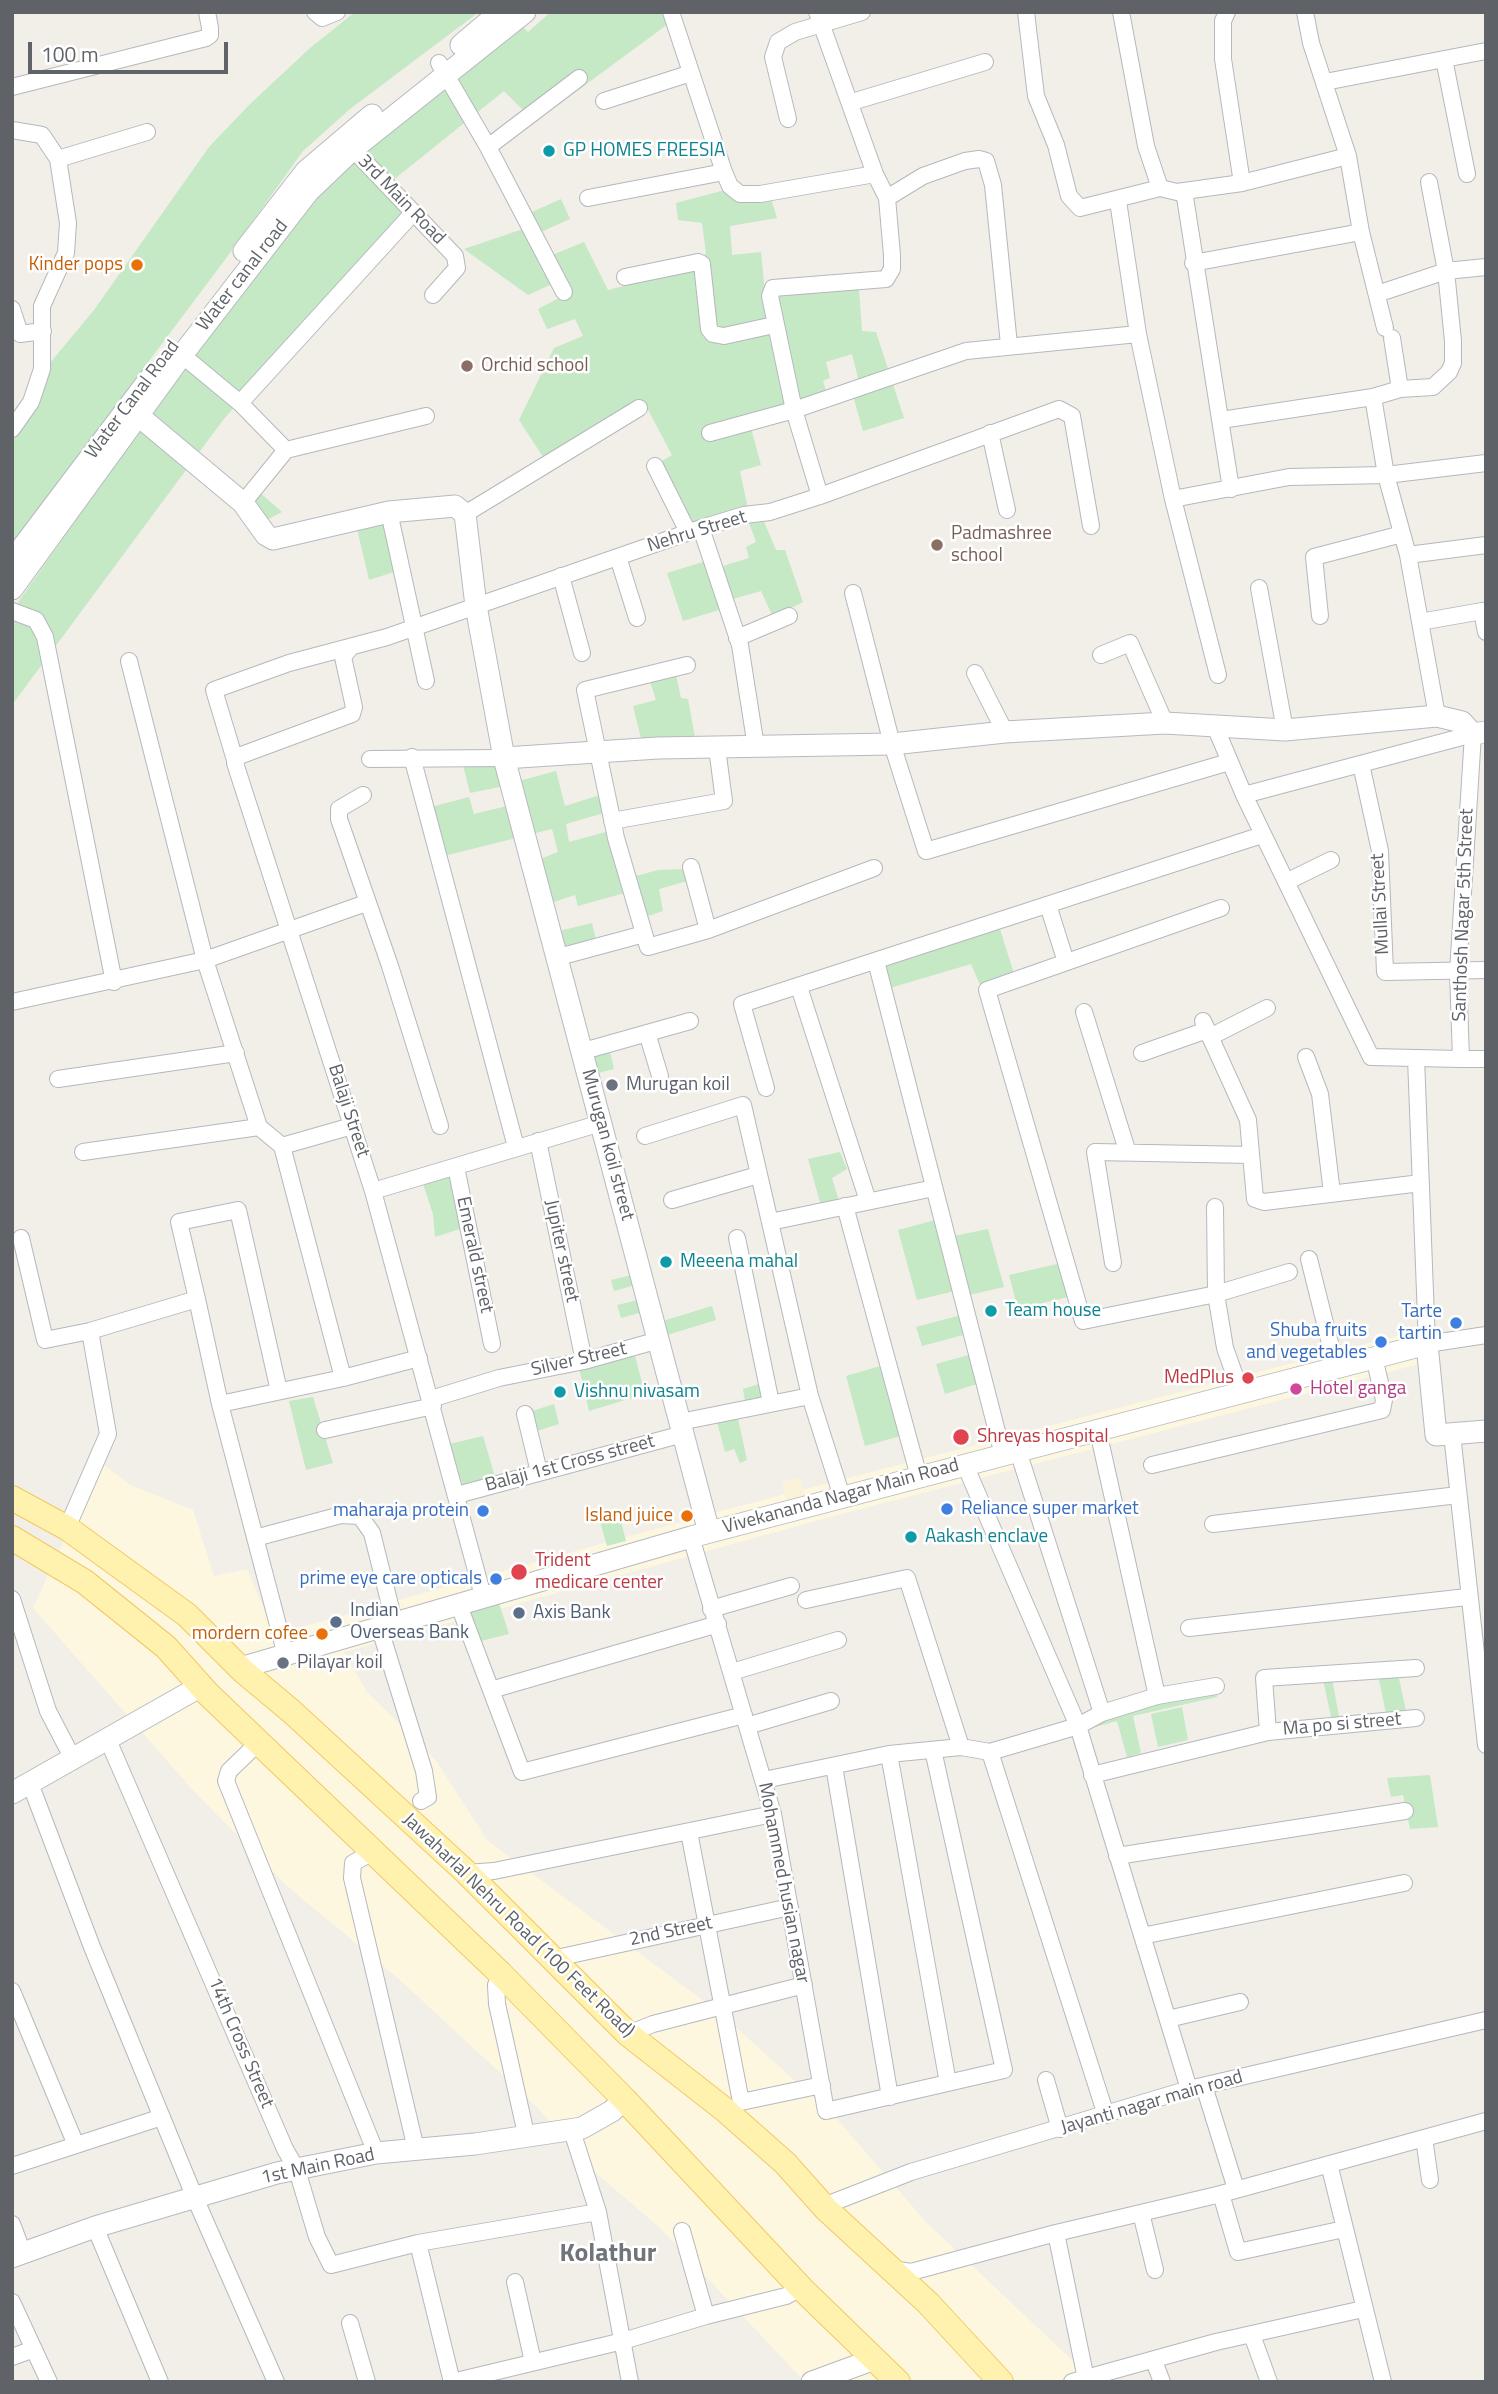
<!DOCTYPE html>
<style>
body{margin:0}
#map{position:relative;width:1498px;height:2394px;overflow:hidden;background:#f1efe8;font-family:"Titillium Web",sans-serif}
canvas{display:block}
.frame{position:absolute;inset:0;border:14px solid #5f6368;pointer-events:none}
.scale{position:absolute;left:28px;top:42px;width:200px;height:32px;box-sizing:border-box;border:4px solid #5f6368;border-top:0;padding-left:9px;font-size:21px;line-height:24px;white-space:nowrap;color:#5f6368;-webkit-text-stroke:5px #fff;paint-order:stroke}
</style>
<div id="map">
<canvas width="1498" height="2394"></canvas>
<div class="frame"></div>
<div class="scale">100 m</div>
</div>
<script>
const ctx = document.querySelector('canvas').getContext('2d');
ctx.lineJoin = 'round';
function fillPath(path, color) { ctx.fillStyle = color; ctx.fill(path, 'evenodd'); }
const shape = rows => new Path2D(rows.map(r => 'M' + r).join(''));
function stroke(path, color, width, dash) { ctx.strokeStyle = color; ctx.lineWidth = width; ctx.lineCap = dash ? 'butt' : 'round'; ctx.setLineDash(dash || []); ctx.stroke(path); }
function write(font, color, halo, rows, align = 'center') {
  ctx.font = font + ' "Titillium Web",sans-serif'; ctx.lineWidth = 5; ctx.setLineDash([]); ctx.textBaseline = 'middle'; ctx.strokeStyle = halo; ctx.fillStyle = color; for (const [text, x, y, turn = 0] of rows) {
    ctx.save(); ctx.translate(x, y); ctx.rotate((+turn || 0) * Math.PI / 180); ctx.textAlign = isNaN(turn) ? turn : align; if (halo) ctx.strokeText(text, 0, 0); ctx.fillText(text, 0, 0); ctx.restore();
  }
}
const commercial = shape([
 [1416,1331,1420,1364,826,1518,344,1652,367,1692,435,1759,487,1840,721,2014,836,2118,926,2222,1095,2382,805,2382,660,2228,596,2173,537,2107,399,1979,287,1886,192,1789,33,1608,100,1462,130,1485,193,1510,214,1576,247,1569,276,1638,298,1628,713,1513]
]);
const green = shape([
 [355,12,479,12,350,109,303,151,227,257,12,544,12,421,50,363,94,310,209,147,249,105,310,48],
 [551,12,664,12,668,24,570,96,562,84,524,111,504,91,392,181,405,213,223,420,12,705,12,611,138,431,316,196,364,152,522,26,528,32],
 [768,189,777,218,730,226,732,255,761,252,765,294,859,289,862,331,876,332,904,418,863,431,850,385,859,382,852,354,826,362,830,378,823,381,827,393,748,417,761,465,740,471,748,509,691,525,660,462,672,455,645,404,637,400,545,460,519,420,554,348,583,336,575,319,547,329,538,309,559,298,552,284,528,295,464,249,523,229,532,212,561,199,570,219,541,232,552,255,584,242,608,290,695,268,706,253,702,223,678,220,676,203,725,190],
 [258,491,282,512,251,528,239,511],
 [763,519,776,550,785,550,803,602,773,617,761,591,733,599,723,566,749,558,746,547,756,542,748,520],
 [385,523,397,571,369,580,357,529],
 [706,561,722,609,683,621,667,573],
 [675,671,681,698,688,699,695,737,641,738,633,706,656,700,649,678],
 [463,765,501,765,505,786,470,793],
 [556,771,565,806,600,795,604,813,566,824,569,842,609,831,628,892,578,906,575,895,551,903,540,859,558,852,552,829,532,834,519,781],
 [469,797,474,814,507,806,516,838,444,856,431,807],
 [684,869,687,881,659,889,663,911,645,917,632,877,658,870],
 [592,923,597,944,566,953,559,931],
 [1000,929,1014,974,981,987,971,964,890,988,885,965],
 [609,1047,614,1069,594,1074,589,1052],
 [840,1152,847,1169,832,1178,839,1201,821,1206,808,1159],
 [452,1172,463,1228,435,1237,433,1214,422,1181],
 [939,1219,959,1290,917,1300,898,1230],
 [988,1229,1004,1287,969,1295,954,1236],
 [1057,1264,1068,1297,1018,1309,1009,1275],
 [636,1274,639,1284,614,1291,611,1280],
 [642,1299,646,1311,621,1318,617,1305],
 [712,1306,716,1320,667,1335,663,1321],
 [961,1315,967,1334,922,1346,916,1327],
 [634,1352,645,1394,589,1411,579,1368],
 [972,1354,980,1383,945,1394,936,1364],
 [884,1365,904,1435,865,1446,846,1376],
 [764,1382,770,1402,746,1407,743,1389],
 [313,1397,333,1463,306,1470,289,1401],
 [554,1404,559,1424,534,1432,529,1412],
 [737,1414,747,1460,740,1463,734,1449,725,1452,716,1418],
 [483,1436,495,1477,463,1487,450,1444],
 [618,1510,626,1541,607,1546,598,1515],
 [499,1603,509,1634,481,1641,469,1610],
 [1398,1674,1406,1711,1386,1713,1378,1675],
 [1332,1678,1339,1717,1331,1717,1323,1679],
 [1217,1689,1217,1697,1133,1716,1141,1753,1127,1757,1117,1721,1084,1730,1102,1715],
 [1182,1707,1188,1740,1158,1747,1151,1714],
 [1430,1775,1438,1827,1410,1829,1403,1795,1391,1797,1387,1778]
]);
const sand = shape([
 [800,1478,805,1496,786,1501,782,1482]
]);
const street = shape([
 [315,12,322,18,337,12],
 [671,12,724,172,730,186,740,194,760,194,875,174],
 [817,12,875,174,887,198,892,255,892,269,886,279,773,288,770,296,794,410,820,496],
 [1026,12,1036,96,1056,145,1069,196,1080,208,1160,188,1177,192,1242,183,1348,156],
 [1121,12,1146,146,1160,188],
 [1227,12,1223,21,1223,59,1242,183],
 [1305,12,1311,43,1348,156,1361,232,1385,328],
 [1444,59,1467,174],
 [439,63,488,147,564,292],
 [1325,82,1486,51],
 [12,87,206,38,210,35,210,28,207,12],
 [604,101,691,73],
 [852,102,985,62],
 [788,119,773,57,778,42,795,32,862,12],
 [12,130,42,135,58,159,68,223,66,253,42,306,42,369,31,402,12,429],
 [347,143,455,256,457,268,433,295],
 [488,147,579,78],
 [58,159,147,132],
 [1184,191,1231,489],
 [588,198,724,172],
 [887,198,923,176,965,161,979,159,986,161,993,185,1009,345],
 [1118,201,1138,334,1173,499,1218,675],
 [1193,263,1361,232],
 [625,277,698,262,702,264,709,329,713,334,724,336,774,325],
 [1377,294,1446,271,1486,267],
 [12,309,20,334,43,331],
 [1392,338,1400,389],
 [182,355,240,403,286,450,426,416],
 [1373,397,1386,475,1408,555,1437,716],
 [240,403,413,213],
 [1221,420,1373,397,1400,389,1433,387,1449,372,1453,363,1453,341,1446,271,1429,182],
 [710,433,794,410,966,351,1138,334],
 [990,433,1007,510],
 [655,466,688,532],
 [1173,499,1289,477,1386,475,1486,463],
 [243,503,286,450],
 [389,512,426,681],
 [465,514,639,408],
 [701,528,740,645,756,747],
 [1408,555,1486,545],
 [618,557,637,618],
 [561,576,582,653],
 [1259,588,1285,730],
 [853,593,892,744,926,851,1229,762],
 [12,611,36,620,45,637,114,982],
 [1320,616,1314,557,1402,534],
 [1420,622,1482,611,1486,632],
 [737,638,789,616],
 [351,647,343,657,354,707,352,714,239,756,235,763,373,1191,483,1596],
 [1101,655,1130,643,1165,723],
 [129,661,205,960,259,1127,282,1146,343,1378,419,1358],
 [687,665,585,690,616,838,648,947,708,930,874,868],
 [975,673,1005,732],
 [1214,724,1244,795,1473,734,1458,972,1461,1059,1416,1058,1427,1344,1486,1335],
 [412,757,516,1147],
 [370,759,504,758],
 [235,760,214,690,289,663,387,637,701,528,744,515,770,512,820,496,1059,409,1072,416,1091,526],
 [1361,764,1380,851,1385,972,1486,970],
 [363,795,339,809,339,819,390,966,440,1126],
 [1244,795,1371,1057,1416,1058],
 [612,821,724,801,717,748],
 [691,867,708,930],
 [1288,881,1331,860],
 [1048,905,1066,962],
 [1221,908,987,990,1083,1321,1216,1294,1225,1348,1241,1393],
 [555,958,644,934],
 [876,961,1003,1455],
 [799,987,868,1201],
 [12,1002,205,960,366,903],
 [1084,1012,1127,1150],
 [1203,1021,1248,1120,1255,1199,1264,1202,1421,1183],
 [647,1033,660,1076],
 [1210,1037,1267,1008],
 [580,1052,690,1021],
 [1142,1053,1207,1030],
 [1306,1057,1320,1094,1332,1193],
 [1461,1059,1486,1059],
 [58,1079,236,1053],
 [766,1088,742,1004,1262,835],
 [645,1136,743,1105,810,1396,842,1497],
 [538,1141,584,1361],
 [282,1146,352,1126],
 [83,1152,259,1127],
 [456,1167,492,1344],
 [373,1191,601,1123],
 [672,1200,758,1175],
 [845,1206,919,1477],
 [1215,1207,1216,1294,1289,1272],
 [770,1222,934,1188],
 [21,1238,45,1340,90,1331,197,1299,220,1404,284,1648],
 [737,1238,771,1403],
 [1309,1259,1336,1367],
 [1113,1263,1095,1152,1251,1155],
 [197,1299,179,1222,238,1210,279,1391],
 [431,1399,499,1378,584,1361,659,1340],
 [220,1404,343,1378],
 [525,1414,539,1472],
 [680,1422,810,1396],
 [325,1430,433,1406],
 [1098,1431,1157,1696],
 [1452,1434,1486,1745],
 [1018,1451,1102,1713],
 [965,1465,1078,1726,1189,2089],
 [1152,1465,1382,1410,1384,1400,1374,1357],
 [457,1495,683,1434],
 [1213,1524,1458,1495],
 [67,1528,108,1434,90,1331],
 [691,1537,773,1814,826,2111,1004,2070,933,1750],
 [255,1538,341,1515,360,1516,372,1533,394,1621],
 [12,1599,48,1711,73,1759],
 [806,1600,907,1578,961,1747],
 [458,1603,522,1772,744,1715],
 [711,1609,791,1586],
 [379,1626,424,1771,428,1797,421,1801],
 [1189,1628,1467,1597],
 [732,1672,838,1640],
 [491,1690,718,1624],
 [747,1726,831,1701],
 [1268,1732,1416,1718],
 [108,1740,285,2149,297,2170,317,2237,331,2265,418,2243,598,2212],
 [258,1743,229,1771,226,1781,376,2153],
 [990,1752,1106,2115],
 [889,1754,948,2083],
 [834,1766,890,2097],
 [1092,1775,1268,1732,1264,1678,1416,1668],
 [764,1780,889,1754,961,1747,990,1752,1078,1726,1102,1713,1157,1696,1216,1686],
 [30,1783,92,1947,195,2198,276,2382],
 [689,1832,741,2102,822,2085],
 [371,1853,353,1863,352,1878,416,2149],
 [1117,1856,1405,1811],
 [467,1873,494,1871,773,1814],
 [1142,1936,1404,1883],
 [552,1959,790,1907],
 [501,1974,496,1985,497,2004,526,2134],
 [12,1991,76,2145],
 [1168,2019,1240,2002],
 [628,2034,653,2024,804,1985],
 [1046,2080,1060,2129],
 [1204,2086,1236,2189],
 [571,2128,598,2212,630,2382],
 [1424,2138,1430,2180],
 [1329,2164,1383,2382],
 [12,2166,162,2117],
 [1221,2194,1238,2252,1344,2229],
 [826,2209,834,2202,911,2172,1189,2089,1486,2020],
 [1141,2213,1155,2270],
 [12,2224,23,2253],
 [95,2227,160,2382],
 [682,2231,706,2316],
 [1056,2233,1086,2379],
 [418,2243,452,2382],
 [892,2269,911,2272,1056,2233,1221,2194,1486,2121],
 [515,2282,533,2362],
 [12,2302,49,2382],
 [350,2323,367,2382],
 [1252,2335,1269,2382],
 [12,2357,34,2349],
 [1154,2361,1162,2382],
 [452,2382,623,2341,706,2316,786,2296,801,2288],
 [1072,2382,1216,2342,1363,2309]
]);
const secondary = shape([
 [461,45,500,12],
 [244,251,306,171,372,115],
 [140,417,243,503,266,535,273,539,389,512,455,506,465,514,476,606,504,758,658,748,892,744,1005,732,1165,723,1285,730,1437,716,1462,722,1473,734,1486,732],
 [12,561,154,373],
 [12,589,182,355,308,192,353,149,525,12],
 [504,758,709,1532],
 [240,1668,691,1537,1427,1344,1436,1435,1486,1431],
 [12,1793,201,1686],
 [12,2257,95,2227,277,2173,376,2153,475,2144,582,2128,612,2111,624,2099],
 [812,2382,872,2360]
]);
const primary = shape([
 [12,1498,67,1528,187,1615,243,1671,291,1711,467,1873,628,2034,725,2110,785,2163,826,2209,928,2303,1001,2382],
 [12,1538,85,1582,166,1647,208,1694,501,1974,624,2099,801,2288,898,2382]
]);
const markers = [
 [549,151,7,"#0f9aa8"],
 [137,265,7,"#e8710a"],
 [467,366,7,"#8d6e63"],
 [937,545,7,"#8d6e63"],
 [612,1085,7,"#6b7280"],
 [666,1262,7,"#0f9aa8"],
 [991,1311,7,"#0f9aa8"],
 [1456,1323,7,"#3f7fe0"],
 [1381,1342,7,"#3f7fe0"],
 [1248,1378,7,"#e0444e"],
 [1296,1389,7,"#d1479c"],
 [560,1392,7,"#0f9aa8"],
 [961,1437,9,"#e0444e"],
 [947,1509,7,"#3f7fe0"],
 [483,1511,7,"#3f7fe0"],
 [687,1516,7,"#e8710a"],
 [911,1537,7,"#0f9aa8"],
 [519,1572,9,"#e0444e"],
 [496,1579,7,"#3f7fe0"],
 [519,1613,7,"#5c6f8a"],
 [336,1622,7,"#5c6f8a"],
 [322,1634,7,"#e8710a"],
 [283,1663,7,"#6b7280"]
];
const cultureNames = [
 ["GP HOMES FREESIA",563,151],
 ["Meeena mahal",680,1262],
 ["Team house",1005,1311],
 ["Vishnu nivasam",574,1392],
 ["Aakash enclave",925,1537]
];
const streetNames = [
 ["3rd Main Road",401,200,46],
 ["Water canal road",243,276,-52],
 ["Water Canal Road",133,400,-53],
 ["Nehru Street",697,532,-17],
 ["Mullai Street",1381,904,-93],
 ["Santhosh Nagar 5th Street",1464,915,-88],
 ["Balaji Street",348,1111,72],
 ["Murugan koil street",607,1145,75],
 ["Jupiter street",561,1251,78],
 ["Emerald street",474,1255,78],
 ["Silver Street",579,1360,-13],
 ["Balaji 1st Cross street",570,1464,-15],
 ["Vivekananda Nagar Main Road",841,1497,-15],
 ["Ma po si street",1342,1725,-5],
 ["Mohammed husian nagar",783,1883,79],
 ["Jawaharlal Nehru Road (100 Feet Road)",518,1926,44],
 ["2nd Street",671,1932,-12],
 ["14th Cross Street",240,2043,67],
 ["Jayanti nagar main road",1152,2103,-16],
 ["1st Main Road",318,2167,-12]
];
const foodNames = [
 ["Kinder pops",123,265],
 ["Island juice",673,1516],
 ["mordern cofee",308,1634]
];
const educationNames = [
 ["Orchid school",481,366],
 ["Padmashree",951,534],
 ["school",951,556]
];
const worshipNames = [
 ["Murugan koil",626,1085],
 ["Pilayar koil",297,1663]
];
const shopNames = [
 ["Tarte",1442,1312],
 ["tartin",1442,1334],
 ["Shuba fruits",1367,1331],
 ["and vegetables",1367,1353],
 ["Reliance super market",961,1509,"left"],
 ["maharaja protein",469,1511],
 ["prime eye care opticals",482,1579]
];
const healthNames = [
 ["MedPlus",1234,1378,"right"],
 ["Shreyas hospital",977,1437],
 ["Trident",535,1561],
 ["medicare center",535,1583]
];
const hotelNames = [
 ["Hotel ganga",1310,1389]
];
const serviceNames = [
 ["Indian",350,1611],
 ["Overseas Bank",350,1633],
 ["Axis Bank",533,1613]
];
const districtNames = [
 ["Kolathur",608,2255]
];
fillPath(commercial, '#fef7e0');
fillPath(green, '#c5e8c5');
fillPath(sand, '#fbf3d9');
stroke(street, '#b5b8bc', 18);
stroke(secondary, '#b6babf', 23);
stroke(primary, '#f2c960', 26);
stroke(street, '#fff', 16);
stroke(secondary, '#fff', 21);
stroke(primary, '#fff2af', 24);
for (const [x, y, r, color] of markers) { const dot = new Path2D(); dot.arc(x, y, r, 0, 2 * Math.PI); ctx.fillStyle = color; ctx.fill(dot); stroke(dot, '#fff', 2.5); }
write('19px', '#0d838f', '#fff', cultureNames, 'left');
write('19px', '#5f6368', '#fff', streetNames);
write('19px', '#c56008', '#fff', foodNames, 'right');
write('19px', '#785e54', '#fff', educationNames, 'left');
write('19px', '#5b616d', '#fff', worshipNames, 'left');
write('19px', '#366cbe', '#fff', shopNames, 'right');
write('19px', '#be3a42', '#fff', healthNames, 'left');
write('19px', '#b23c85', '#fff', hotelNames, 'left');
write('19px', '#4e5e75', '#fff', serviceNames, 'left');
write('bold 26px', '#70757a', '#fff', districtNames);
</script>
